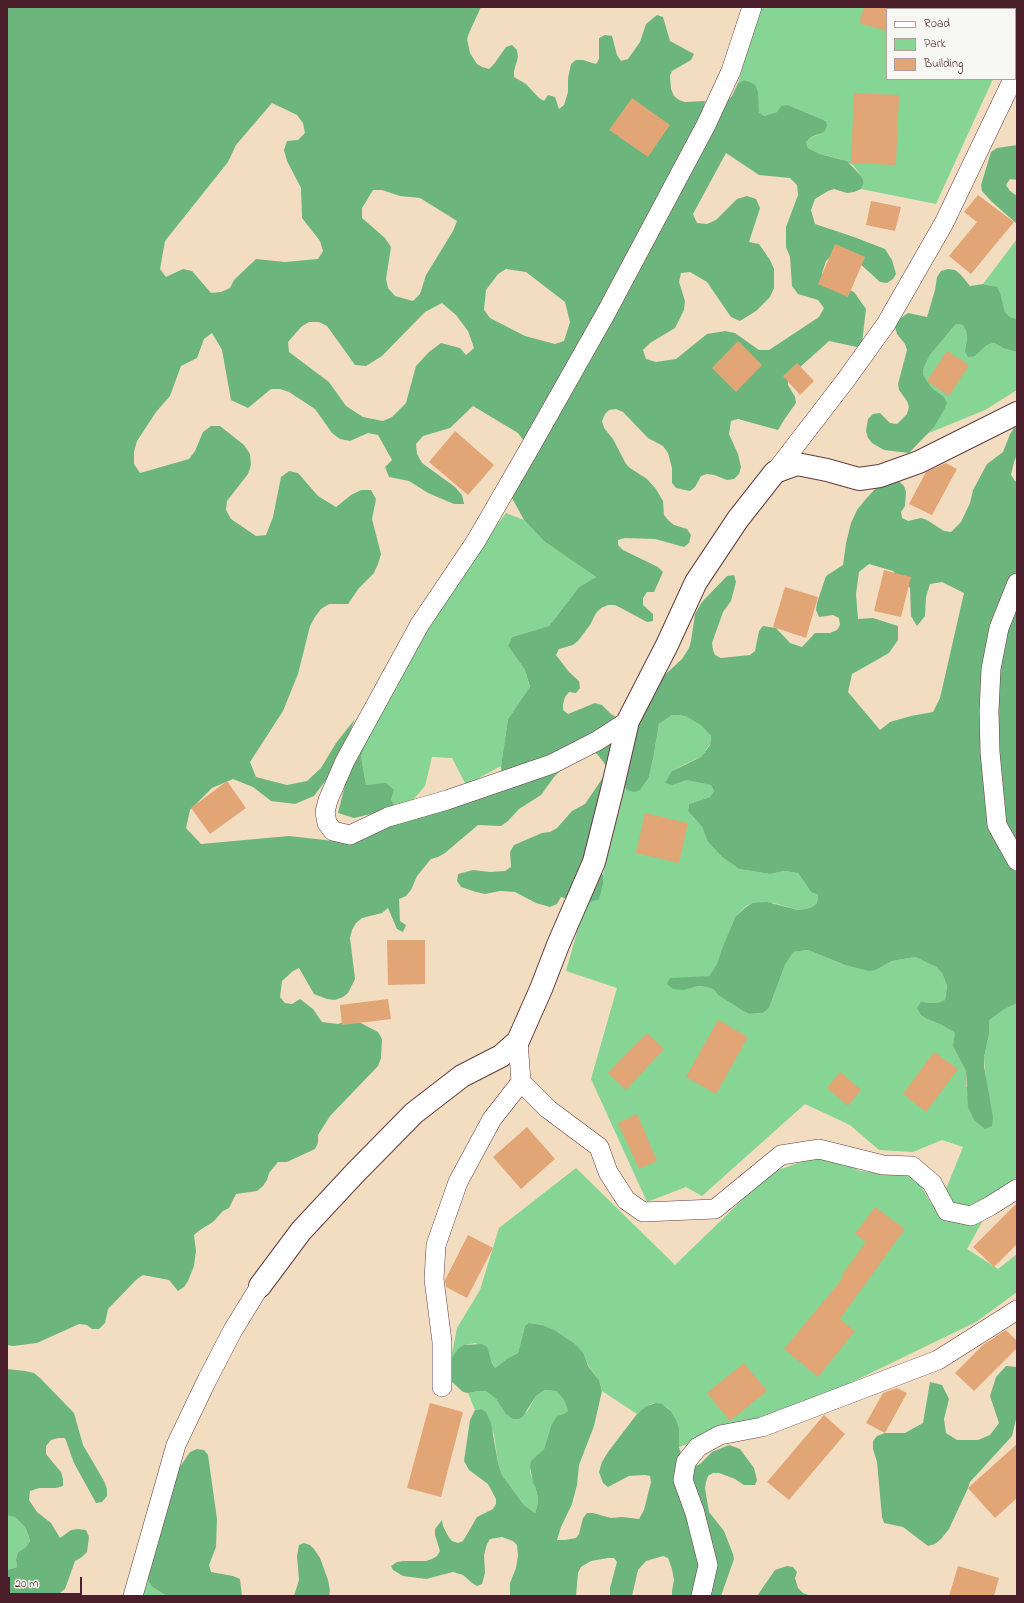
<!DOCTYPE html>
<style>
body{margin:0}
#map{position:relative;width:1024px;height:1603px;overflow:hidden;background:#f2ddc1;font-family:"Indie Flower",sans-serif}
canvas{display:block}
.frame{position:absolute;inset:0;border:8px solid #4a1f2b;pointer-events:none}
.legend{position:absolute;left:886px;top:8px;width:130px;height:72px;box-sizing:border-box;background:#f6f6f2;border:1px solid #b1a0a2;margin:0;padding:5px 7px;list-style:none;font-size:12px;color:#4a1f2b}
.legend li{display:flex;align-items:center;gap:8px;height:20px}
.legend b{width:20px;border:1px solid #b1a0a2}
.scale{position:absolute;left:8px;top:1577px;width:74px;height:18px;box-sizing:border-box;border:2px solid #4a1f2b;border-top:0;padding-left:5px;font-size:12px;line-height:14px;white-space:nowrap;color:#4a1f2b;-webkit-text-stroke:3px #f6f6f2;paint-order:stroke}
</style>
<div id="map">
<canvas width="1024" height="1603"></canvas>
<div class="frame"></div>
<ul class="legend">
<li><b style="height:5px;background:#fff"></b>Road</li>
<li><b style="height:11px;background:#86d594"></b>Park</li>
<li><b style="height:11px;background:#e2a576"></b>Building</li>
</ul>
<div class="scale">20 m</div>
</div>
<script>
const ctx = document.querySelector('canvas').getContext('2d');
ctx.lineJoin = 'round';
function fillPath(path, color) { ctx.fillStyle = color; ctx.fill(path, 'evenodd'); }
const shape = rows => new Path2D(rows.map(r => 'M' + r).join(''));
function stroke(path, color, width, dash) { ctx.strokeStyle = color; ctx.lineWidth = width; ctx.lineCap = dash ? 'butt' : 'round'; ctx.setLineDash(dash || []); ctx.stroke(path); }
const green = shape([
 [760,7,1017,7,1017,21,1015,26,1015,9,887,9,887,79,993,79,936,204,861,189,864,183,862,177,853,165,841,159,820,154,808,148,806,142,811,137,818,135,826,121,788,105,777,112,764,116,759,112,750,82,744,80,738,83],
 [1017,239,1017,319,1010,317,1005,312,1003,306,990,285,983,284],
 [956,324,963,325,966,331,967,338,965,351,975,356,987,345,994,343,1005,349,1017,352,1017,390,985,410,929,433,944,410,943,396,932,388,927,381,923,374,924,367,930,355],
 [506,513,524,520,545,542,596,577,579,587,549,626,512,637,508,646,525,670,530,688,508,719,501,766,466,785,452,758,432,757,425,786,406,808,396,808,391,799,366,785,361,756,389,689,427,619],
 [672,715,680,715,687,717,702,725,711,736,710,744,701,757,687,763,672,771,673,785,687,780,695,780,711,785,714,791,710,797,689,804,688,811,702,827,708,842,722,857,739,869,770,874,784,871,798,873,811,892,818,895,817,903,812,907,805,909,798,910,774,903,752,903,746,906,735,917,732,924,717,964,709,976,702,977,692,988,699,986,706,987,713,989,718,995,743,1011,749,1014,763,1013,769,1008,785,965,792,952,808,950,845,965,876,970,892,961,915,957,936,967,942,973,947,986,945,1000,937,1003,921,1002,927,1019,942,1025,955,1033,954,1046,966,1071,966,1087,986,1080,984,1058,989,1034,989,1019,1003,1010,1017,1003,1017,1179,1012,1183,992,1204,967,1249,998,1269,1017,1254,1017,1292,976,1322,846,1385,734,1428,679,1447,679,1429,671,1411,667,1407,656,1403,651,1404,646,1406,637,1414,602,1391,599,1380,588,1365,584,1354,542,1325,530,1323,525,1326,518,1353,508,1358,495,1368,490,1358,476,1343,464,1345,451,1359,457,1328,480,1290,499,1228,576,1168,675,1265,770,1173,823,1154,860,1171,916,1177,932,1205,946,1189,963,1147,942,1140,913,1152,879,1150,850,1125,805,1104,702,1196,686,1187,647,1202,591,1079,617,988,566,971,585,904,603,884,603,875,624,784,649,777,654,754,659,724],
 [545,1390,556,1391,564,1400,568,1411,551,1426,544,1449,532,1461,530,1472,538,1497,538,1503,535,1513,524,1505,502,1475,498,1463,494,1434,481,1409,475,1410,468,1393,479,1391,486,1391,496,1399,505,1413,527,1412,536,1396],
 [8,1514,15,1517,25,1527,28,1534,30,1541,25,1548,18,1552,16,1559,17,1567,7,1570],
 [148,1581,152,1587,167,1596,142,1596]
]);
const forest = shape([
 [7,7,481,7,469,33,467,39,470,53,477,64,482,67,489,69,494,64,506,47,512,45,517,50,518,57,514,71,514,77,526,84,539,98,544,101,548,95,555,97,559,109,564,105,568,92,568,78,571,64,576,60,583,60,596,64,599,59,599,38,605,35,612,36,617,55,621,61,628,59,640,42,646,24,657,15,663,17,670,41,694,54,691,60,672,71,670,76,671,89,674,96,679,100,685,102,705,101,704,108,727,101,732,96,738,83,744,80,750,82,755,85,758,92,759,112,764,116,777,112,781,106,788,105,826,121,827,126,824,132,811,137,806,142,808,148,820,154,847,161,862,177,864,183,861,189,854,192,847,193,834,189,828,191,815,199,811,210,815,224,854,237,885,249,892,260,896,274,893,279,887,283,880,282,857,261,830,257,826,261,822,273,824,280,854,292,866,309,862,343,857,347,829,341,788,378,788,385,795,397,796,403,784,420,778,430,738,419,731,421,729,434,738,454,741,467,739,474,734,479,727,480,714,475,707,474,701,476,695,487,690,491,676,488,672,483,672,468,668,453,663,446,648,438,623,412,616,409,609,410,605,414,602,421,604,428,613,439,626,464,630,468,647,479,656,489,663,501,664,515,668,520,674,525,687,529,691,535,689,543,684,547,655,539,625,538,618,540,618,545,623,550,658,567,663,572,654,592,647,592,643,598,643,605,653,614,653,621,647,622,621,608,615,605,608,605,601,608,596,613,590,625,578,641,573,645,559,649,556,655,569,672,579,681,580,688,576,693,569,692,565,697,563,704,563,710,568,714,595,703,602,705,611,714,618,718,682,659,689,648,691,641,695,614,702,602,727,576,734,575,736,582,731,601,723,612,712,643,713,650,715,655,721,658,750,655,755,651,759,631,763,626,776,628,790,643,802,647,815,633,830,633,837,630,840,625,839,618,833,615,819,617,816,610,817,603,826,576,843,565,846,543,851,523,857,510,865,500,875,489,887,482,893,481,900,482,904,486,906,492,905,506,901,512,902,518,908,521,921,518,927,520,944,531,951,532,961,522,970,503,973,490,987,464,1003,452,1010,434,1014,428,1017,427,1017,455,1014,462,1011,475,1015,481,1017,482,1017,1003,1003,1010,989,1020,989,1034,984,1058,984,1066,993,1118,992,1126,985,1129,974,1120,968,1107,966,1071,953,1046,955,1033,942,1025,927,1019,921,1015,917,1008,921,1002,937,1003,945,1000,947,986,942,973,936,967,915,957,892,961,876,970,869,971,845,965,808,950,793,952,785,965,769,1008,763,1013,749,1014,743,1011,718,995,713,989,706,987,699,986,683,990,673,989,667,984,670,978,709,976,717,964,722,949,735,917,746,907,752,903,767,902,798,910,805,909,812,907,817,903,818,895,811,892,798,873,784,871,770,874,739,869,722,857,708,842,702,827,688,811,689,804,710,797,714,791,711,785,687,780,673,785,665,783,672,771,701,757,710,745,711,736,701,725,687,717,680,715,672,715,659,724,654,754,649,777,640,790,634,792,627,790,624,784,594,861,603,875,603,884,599,899,585,904,561,897,557,904,550,907,536,903,515,892,500,891,485,894,476,892,461,887,457,881,458,874,473,870,490,872,505,871,511,867,510,852,514,845,542,833,550,832,557,828,572,811,585,804,606,773,606,766,602,760,597,754,590,750,570,761,554,777,541,795,519,809,508,821,501,826,478,825,445,853,438,857,431,859,417,876,411,890,406,896,399,899,400,921,406,925,403,932,397,929,388,908,382,913,362,918,356,923,352,930,350,938,355,979,348,993,343,997,335,1000,327,999,314,994,299,968,293,971,282,981,280,997,285,1003,292,1004,300,999,313,1009,322,1022,338,1024,346,1021,355,1020,378,1032,382,1039,381,1058,378,1066,330,1116,318,1135,318,1143,315,1149,287,1162,278,1162,269,1173,267,1180,263,1186,257,1191,236,1194,229,1208,223,1211,213,1222,200,1230,194,1235,196,1251,194,1266,188,1281,184,1287,178,1291,169,1280,143,1275,136,1280,108,1309,105,1323,99,1329,92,1329,87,1325,79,1324,37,1343,13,1346,7,1345],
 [272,103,297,115,303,123,305,133,298,140,287,141,284,150,287,161,301,188,302,218,320,241,323,251,318,259,285,262,256,259,234,280,230,288,221,292,211,293,192,271,183,269,166,277,160,269,165,241,228,162,236,145],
 [726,153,759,175,790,178,797,185,798,195,786,227,786,247,790,257,792,286,798,294,818,300,824,308,819,317,769,350,759,350,735,333,725,331,707,334,676,359,656,362,646,359,643,350,650,343,675,328,684,310,685,301,679,282,681,273,690,272,707,282,731,317,740,321,756,311,770,297,774,288,774,269,770,260,759,244,749,242,760,208,756,199,747,196,737,199,716,220,707,224,697,223,693,214],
 [373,190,382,190,400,196,420,198,457,221,453,231,426,275,420,294,413,301,395,296,388,288,386,279,391,247,385,238,362,218,362,208],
 [506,269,526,272,565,302,570,322,564,341,555,344,525,336,490,318,484,310,486,290,498,274],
 [442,303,456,315,468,331,474,348,466,355,460,348,441,343,429,352,416,366,406,403,392,417,383,421,363,417,346,406,329,382,289,352,288,342,301,327,309,322,319,322,327,326,355,365,366,366,382,356,425,312],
 [212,333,222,350,231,400,248,408,271,389,280,389,289,392,315,409,332,433,340,439,350,441,368,433,378,435,392,460,385,467,389,477,409,481,428,493,454,504,464,504,462,495,455,487,422,463,417,454,416,444,423,436,450,428,473,406,518,433,524,441,506,487,524,520,545,542,596,577,579,587,549,626,512,637,508,646,525,670,530,687,508,719,501,766,502,784,471,802,441,808,334,841,289,836,201,844,186,828,190,810,212,788,233,779,253,787,271,801,295,804,314,796,335,768,355,719,336,743,321,768,307,781,287,785,256,777,250,762,283,711,298,674,310,626,315,617,321,609,329,604,348,604,359,588,374,573,378,564,381,554,372,519,376,499,371,490,361,490,351,495,336,507,318,496,298,473,289,471,281,477,273,517,266,535,256,536,231,519,226,510,227,501,248,474,251,465,250,454,244,445,220,426,211,426,203,432,195,451,189,459,140,473,134,464,134,452,137,441,156,412,170,396,181,366,197,358,204,339],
 [869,564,893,571,910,588,911,616,917,626,925,616,926,597,930,584,942,582,964,593,940,698,933,712,911,716,890,722,880,730,848,692,852,674,889,653,898,640,898,626,873,618,858,619,856,594,859,572],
 [1017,145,1017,180,1010,179,1006,185,1010,191,1017,196,1017,224,991,201,982,191,981,185,991,152,997,148],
 [948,269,955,270,961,275,970,286,983,284,997,287,1000,293,1005,312,1010,317,1017,319,1017,352,1005,349,994,343,987,345,975,356,968,357,965,351,967,338,966,331,963,325,956,324,930,355,924,367,923,374,927,381,932,388,943,396,947,403,944,410,934,427,909,453,884,450,872,443,868,438,866,431,868,419,873,414,880,413,890,423,897,424,907,414,909,407,907,401,899,390,898,384,907,350,905,344,897,334,895,327,897,321,908,313,927,317,935,290,937,277,941,271],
 [389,689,361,756,366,785,386,783,394,790,391,799,396,808,354,818,338,813,348,773],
 [529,1323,542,1325,554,1330,575,1344,584,1354,588,1366,599,1380,602,1391,594,1426,579,1465,577,1485,572,1504,561,1527,557,1540,565,1540,576,1538,579,1534,583,1518,587,1513,593,1513,611,1518,622,1517,639,1519,644,1510,651,1482,650,1476,645,1475,629,1476,608,1487,603,1483,599,1472,602,1462,608,1452,637,1414,646,1406,656,1403,662,1404,671,1411,677,1422,679,1429,679,1447,682,1458,690,1465,695,1466,700,1464,712,1452,729,1445,740,1449,754,1468,757,1480,755,1485,744,1485,735,1479,719,1473,713,1473,708,1476,706,1482,705,1488,709,1512,724,1531,733,1554,734,1559,721,1596,672,1596,672,1591,674,1580,672,1569,668,1558,663,1556,646,1561,638,1570,632,1596,610,1596,610,1588,617,1562,614,1558,608,1558,591,1561,581,1567,578,1573,576,1596,510,1596,510,1583,516,1568,518,1556,517,1545,513,1541,502,1537,490,1539,487,1544,484,1555,485,1573,482,1584,477,1586,472,1583,463,1575,453,1572,426,1579,403,1576,393,1570,391,1566,397,1562,403,1561,426,1561,432,1559,437,1556,440,1551,435,1535,435,1529,442,1520,443,1526,448,1536,452,1541,458,1543,463,1541,466,1536,477,1517,493,1509,496,1504,496,1499,488,1484,469,1470,464,1461,470,1420,475,1410,481,1409,486,1412,491,1423,498,1463,502,1475,524,1505,535,1513,538,1503,538,1497,535,1487,533,1483,530,1466,531,1461,544,1449,551,1426,557,1416,564,1414,568,1411,564,1400,556,1391,545,1390,536,1396,523,1416,519,1419,513,1419,505,1413,496,1399,486,1391,479,1391,468,1393,463,1392,451,1381,451,1359,458,1349,464,1345,482,1344,487,1347,492,1363,495,1368,508,1358,518,1353,525,1326],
 [1006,1366,1017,1367,1017,1415,1012,1436,970,1482,968,1488,949,1529,941,1539,935,1544,928,1546,903,1527,884,1523,882,1517,877,1462,873,1449,873,1441,877,1436,885,1433,905,1433,923,1423,930,1382,942,1385,949,1399,944,1419,946,1433,957,1440,978,1440,990,1435,999,1423,990,1396,996,1377],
 [7,1369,25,1371,34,1373,40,1378,74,1413,83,1445,104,1481,107,1489,107,1496,102,1502,96,1503,74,1463,65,1438,58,1438,51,1440,46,1446,46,1454,61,1472,63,1479,63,1486,56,1488,39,1488,30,1491,29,1500,37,1512,51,1523,60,1538,71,1530,78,1529,86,1530,89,1537,87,1552,82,1557,75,1561,65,1589,56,1596,7,1596,7,1570,17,1567,16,1559,18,1552,25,1548,30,1541,28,1534,25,1527,15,1517,7,1515],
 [197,1449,204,1450,208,1455,217,1519,216,1547,209,1565,211,1572,233,1576,240,1579,242,1596,167,1596,152,1587,148,1581,147,1575,175,1474,190,1452],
 [304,1543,310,1545,314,1549,320,1558,328,1580,330,1591,329,1596,294,1596,299,1580,297,1556,299,1545],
 [787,1566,793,1567,797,1572,795,1578,798,1588,803,1593,811,1596,757,1596,775,1570]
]);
const building = shape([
 [864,7,887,7,887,31,859,23],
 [854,93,899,95,896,165,851,163],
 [632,98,670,125,648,157,609,130],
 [978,195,1014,222,971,274,949,256,977,222,964,212],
 [871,201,901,207,895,231,866,225],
 [835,244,865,257,848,297,818,284],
 [738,341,762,365,736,392,712,368],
 [947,351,969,365,949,396,927,381],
 [797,363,814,381,800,395,783,376],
 [455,431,494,465,468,495,429,462],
 [946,463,957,469,932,515,909,504,926,472],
 [884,570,911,577,901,617,874,611],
 [785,587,818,597,806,638,773,627],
 [227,781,246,808,210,834,191,808],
 [645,813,688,823,679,863,636,853],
 [387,940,425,940,425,984,388,985],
 [388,999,391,1019,342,1025,340,1005],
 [718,1020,748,1037,716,1094,686,1077],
 [647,1033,664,1049,626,1090,608,1073],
 [934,1052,958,1069,926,1112,903,1094],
 [840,1072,861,1090,848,1106,827,1088],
 [637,1114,657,1161,639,1169,618,1123],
 [527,1127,555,1159,521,1189,493,1157],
 [1017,1203,1017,1244,994,1267,973,1247],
 [875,1207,905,1229,840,1319,855,1331,818,1377,784,1349,843,1278,841,1276,866,1242,855,1234],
 [468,1235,493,1248,467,1298,446,1287,445,1280],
 [1006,1330,1017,1341,1017,1348,974,1391,955,1373,983,1345],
 [744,1363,767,1391,730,1421,707,1393],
 [897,1388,907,1393,885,1433,866,1423,883,1393],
 [430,1403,463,1412,441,1497,407,1488],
 [824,1415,845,1434,789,1500,767,1482],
 [1017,1444,1017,1498,995,1518,968,1488],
 [958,1566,999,1578,994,1596,949,1596]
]);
const minor = shape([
 [775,472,845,381,886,324,944,223,1013,79],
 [1017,583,999,628,991,669,989,711,990,752,997,825,1017,861],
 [628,721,597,741,552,764,447,800,388,817,350,835,333,831,327,823,325,812,328,800,345,761,420,624,476,541,528,451,606,313,706,125,731,71,752,7],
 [518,1041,521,1082,548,1109,599,1147,608,1172,626,1200,643,1212,715,1209,781,1155,819,1149,883,1165,912,1166,932,1183,947,1211,971,1216,990,1206,1017,1189],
 [442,1387,442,1342,434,1279,436,1245,458,1182,492,1119,521,1082],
 [133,1596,176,1445,207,1380,233,1330,260,1286],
 [701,1596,708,1565,695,1513,683,1480,686,1462,698,1447,720,1435,762,1427,938,1360,1017,1310]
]);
const tertiary = shape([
 [260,1286,301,1231,355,1173,414,1113,462,1076,501,1056,518,1041,541,989,558,945,594,862,612,790,628,721,667,645,696,582,738,519,775,472,797,464,827,470,859,479,880,476,919,462,1017,413]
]);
fillPath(green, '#86d594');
fillPath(forest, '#6cb67e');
fillPath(building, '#e2a576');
stroke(minor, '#633c42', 20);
stroke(tertiary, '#633c42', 24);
stroke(minor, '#fff', 19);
stroke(tertiary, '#fff', 22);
</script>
